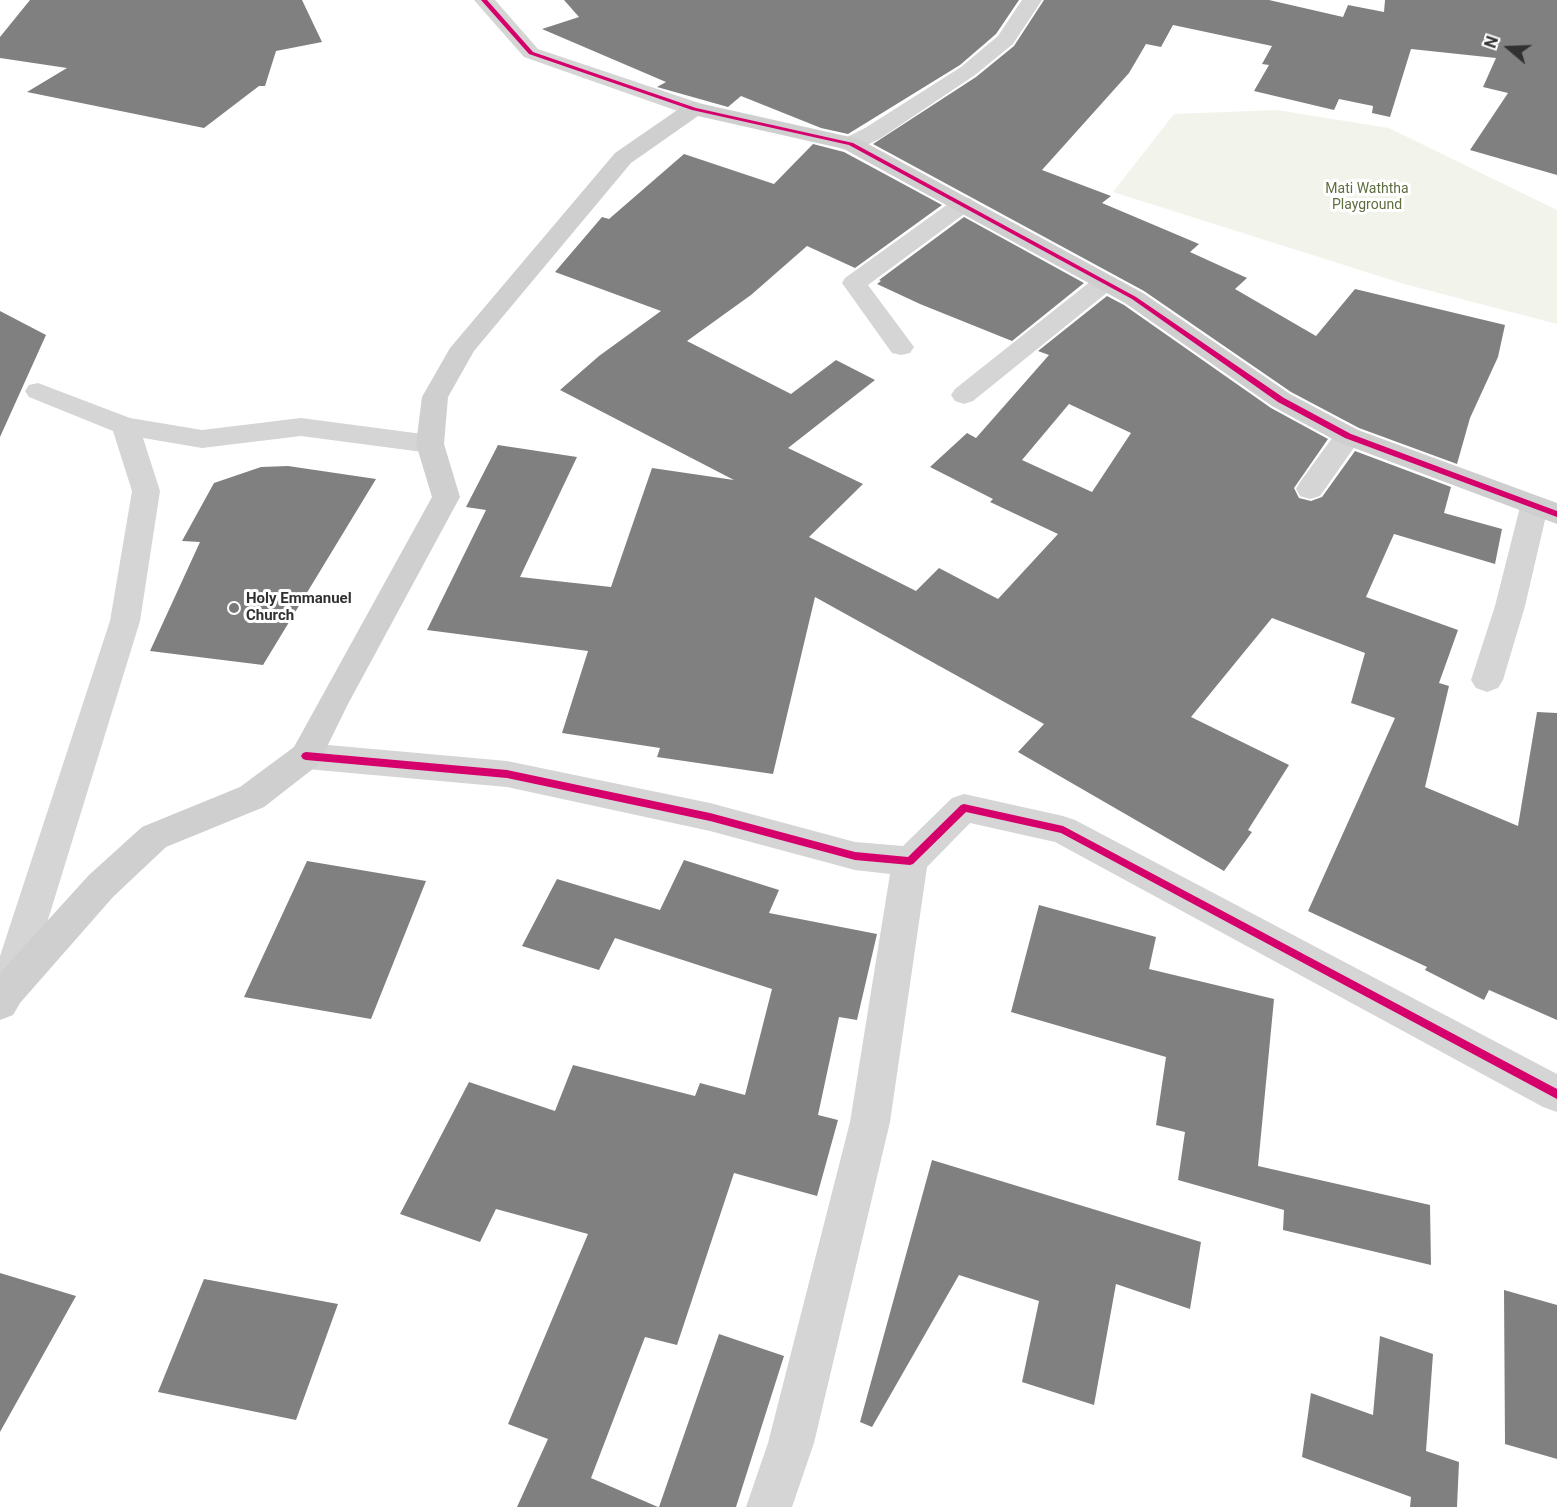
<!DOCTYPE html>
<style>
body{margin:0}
#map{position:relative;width:1557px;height:1507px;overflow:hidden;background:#fff;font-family:Roboto,sans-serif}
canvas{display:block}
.north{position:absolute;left:1479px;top:18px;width:60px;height:60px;-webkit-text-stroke:4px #fff;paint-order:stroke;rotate:289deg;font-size:16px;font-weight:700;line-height:24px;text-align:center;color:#313131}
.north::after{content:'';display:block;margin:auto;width:21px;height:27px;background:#313131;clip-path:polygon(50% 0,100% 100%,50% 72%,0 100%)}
</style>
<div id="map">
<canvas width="1557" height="1507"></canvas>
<div class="north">N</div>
</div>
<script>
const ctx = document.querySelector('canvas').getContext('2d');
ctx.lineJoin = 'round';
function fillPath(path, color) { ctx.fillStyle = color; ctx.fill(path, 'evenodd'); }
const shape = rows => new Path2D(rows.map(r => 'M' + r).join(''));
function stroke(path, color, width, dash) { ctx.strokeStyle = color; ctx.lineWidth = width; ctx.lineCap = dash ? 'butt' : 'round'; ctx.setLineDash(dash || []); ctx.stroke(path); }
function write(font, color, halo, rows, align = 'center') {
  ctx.font = font + ' Roboto,sans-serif'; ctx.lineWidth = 6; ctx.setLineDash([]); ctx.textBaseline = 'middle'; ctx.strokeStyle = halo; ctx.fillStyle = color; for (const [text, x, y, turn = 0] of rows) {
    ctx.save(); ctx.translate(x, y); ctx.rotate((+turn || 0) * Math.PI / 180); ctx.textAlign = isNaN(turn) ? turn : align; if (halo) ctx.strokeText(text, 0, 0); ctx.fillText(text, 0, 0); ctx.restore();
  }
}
const green = shape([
 [1277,110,1389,128,1557,210,1557,324,1404,284,1113,192,1174,114]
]);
const building = shape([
 [30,0,302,0,322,42,276,51,265,86,259,86,204,128,27,92,67,68,0,58,0,37],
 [564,0,1019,0,996,34,960,65,848,134,821,128,741,96,728,107,657,87,666,82,542,29,579,17],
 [1044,0,1269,0,1343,17,1348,5,1384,12,1385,0,1557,0,1557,175,1470,150,1508,93,1483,87,1496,58,1411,49,1390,117,1372,113,1373,106,1339,99,1334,110,1254,91,1269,65,1262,64,1272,46,1173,25,1161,47,1146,44,1129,73,1042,170,1111,196,1102,203,1199,244,1190,252,1247,278,1235,289,1316,336,1355,289,1505,325,1498,357,1470,418,1457,464,1359,428,1291,392,1144,291,873,144,976,77,1014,46],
 [813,144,844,152,942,205,855,268,807,246,751,295,687,341,791,394,836,360,875,380,788,448,863,484,809,537,916,591,939,568,998,599,1058,534,990,502,993,499,930,467,967,433,976,438,1049,355,1038,351,1107,296,1124,305,1271,408,1328,439,1294,488,1299,498,1311,501,1322,497,1355,451,1451,487,1444,513,1502,529,1495,564,1394,534,1366,597,1458,630,1439,683,1449,686,1425,787,1518,826,1537,712,1557,713,1557,1020,1489,990,1484,1000,1425,970,1427,967,1308,911,1395,718,1351,703,1365,653,1272,618,1191,717,1289,765,1248,830,1252,832,1224,871,1018,752,1044,724,815,597,773,774,657,757,660,748,562,733,588,651,427,630,486,510,466,507,498,445,577,457,520,577,611,587,652,468,734,480,560,390,599,356,661,311,555,272,602,217,609,219,684,154,774,184],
 [1069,404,1131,433,1092,492,1022,460],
 [964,217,1084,283,1012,341,920,304,877,284,881,281,879,280],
 [0,311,46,335,0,437],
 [288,466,376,479,263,665,150,651,200,542,182,541,214,483,261,467],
 [684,860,779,890,769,913,877,934,857,1020,839,1017,818,1115,838,1120,817,1196,734,1173,677,1345,645,1337,591,1478,658,1507,517,1507,548,1439,508,1424,588,1234,496,1209,480,1242,400,1214,469,1082,555,1111,573,1065,695,1096,700,1083,745,1095,772,989,615,938,599,970,522,946,557,879,660,910],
 [307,861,426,881,371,1019,244,997],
 [1039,905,1156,937,1149,969,1274,999,1258,1166,1430,1205,1431,1265,1283,1230,1284,1210,1178,1180,1185,1132,1156,1125,1166,1057,1011,1012],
 [932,1160,1201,1242,1190,1309,1116,1284,1094,1405,1022,1382,1039,1301,959,1275,872,1427,860,1422],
 [0,1273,76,1296,0,1432],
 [204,1279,338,1304,296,1420,158,1392],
 [1504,1290,1557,1305,1557,1459,1505,1444],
 [719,1334,784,1356,736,1507,659,1507],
 [1380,1336,1433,1354,1426,1451,1459,1462,1457,1507,1410,1507,1411,1497,1302,1457,1311,1393,1373,1415]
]);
const street = shape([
 [474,0,495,0,538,49,702,104,705,109,702,114,694,116,686,114,524,57,474,0],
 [1022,0,1042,0,1013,44,975,75,881,138,859,149,851,151,843,149,840,144,843,139,865,128,961,67,998,36,1022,0],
 [963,197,971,199,975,204,971,209,868,285,914,347,910,353,901,355,892,353,842,283,845,278,955,199,963,197],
 [1105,275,1114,277,1117,282,1114,287,973,401,964,404,955,401,951,395,955,389,1096,277,1105,275],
 [38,383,130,418,202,430,301,418,430,435,440,438,444,444,440,450,430,453,301,436,202,448,143,438,160,491,140,621,26,991,20,1003,7,1007,0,1005,0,956,110,621,132,491,113,431,29,397,25,391,29,385,38,383],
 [1348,427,1358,430,1362,436,1358,442,1320,496,1310,499,1300,496,1296,489,1300,482,1338,430,1348,427],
 [1534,497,1544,500,1548,507,1525,606,1503,680,1498,688,1487,692,1476,688,1471,680,1495,606,1520,507,1524,500,1534,497],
 [306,743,507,761,710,803,855,842,903,846,952,798,964,794,1063,816,1075,820,1557,1074,1557,1112,1543,1107,1055,842,970,823,927,867,890,1122,814,1443,792,1507,746,1507,768,1443,850,1122,890,874,855,870,710,831,507,787,306,769,294,765,289,756,294,747,306,743]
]);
const secondary = shape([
 [694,102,859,139,1143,293,1290,394,1358,430,1557,503,1557,524,1338,442,1272,406,1125,303,844,149,698,116,631,163,474,351,448,397,444,444,460,497,348,704,318,765,264,807,166,847,113,897,20,1003,13,1015,0,1020,0,973,89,875,142,827,240,787,294,747,432,497,416,444,422,397,450,348,615,153,686,104,694,102]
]);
const cycleway = shape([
 [481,0,487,0,533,52,696,108,853,143,1136,297,1284,398,1351,434,1557,511,1557,517,1345,438,1278,402,1132,299,849,145,692,110,529,54,481,0],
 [306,752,507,770,710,813,855,852,908,857,961,805,964,804,1063,826,1557,1089,1557,1099,1061,833,966,812,913,864,910,865,855,860,710,821,507,778,306,760,303,759,301,756,303,753,306,752]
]);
const markers = [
 [234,608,6,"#797979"]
];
const farParknames = [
 ["Mati Waththa",1367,189],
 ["Playground",1367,205]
];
const poiNames = [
 ["Holy Emmanuel",246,599],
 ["Church",246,616]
];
fillPath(green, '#f2f4ec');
fillPath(building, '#808080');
fillPath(street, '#d5d5d5');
fillPath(secondary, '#cfcfcf');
fillPath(cycleway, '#d6006c');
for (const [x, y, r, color] of markers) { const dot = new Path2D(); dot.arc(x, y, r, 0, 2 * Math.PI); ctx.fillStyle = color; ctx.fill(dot); stroke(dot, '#fff', 2); }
write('14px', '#5e6d3f', '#fff', farParknames);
write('bold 15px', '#313131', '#fff', poiNames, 'left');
</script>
